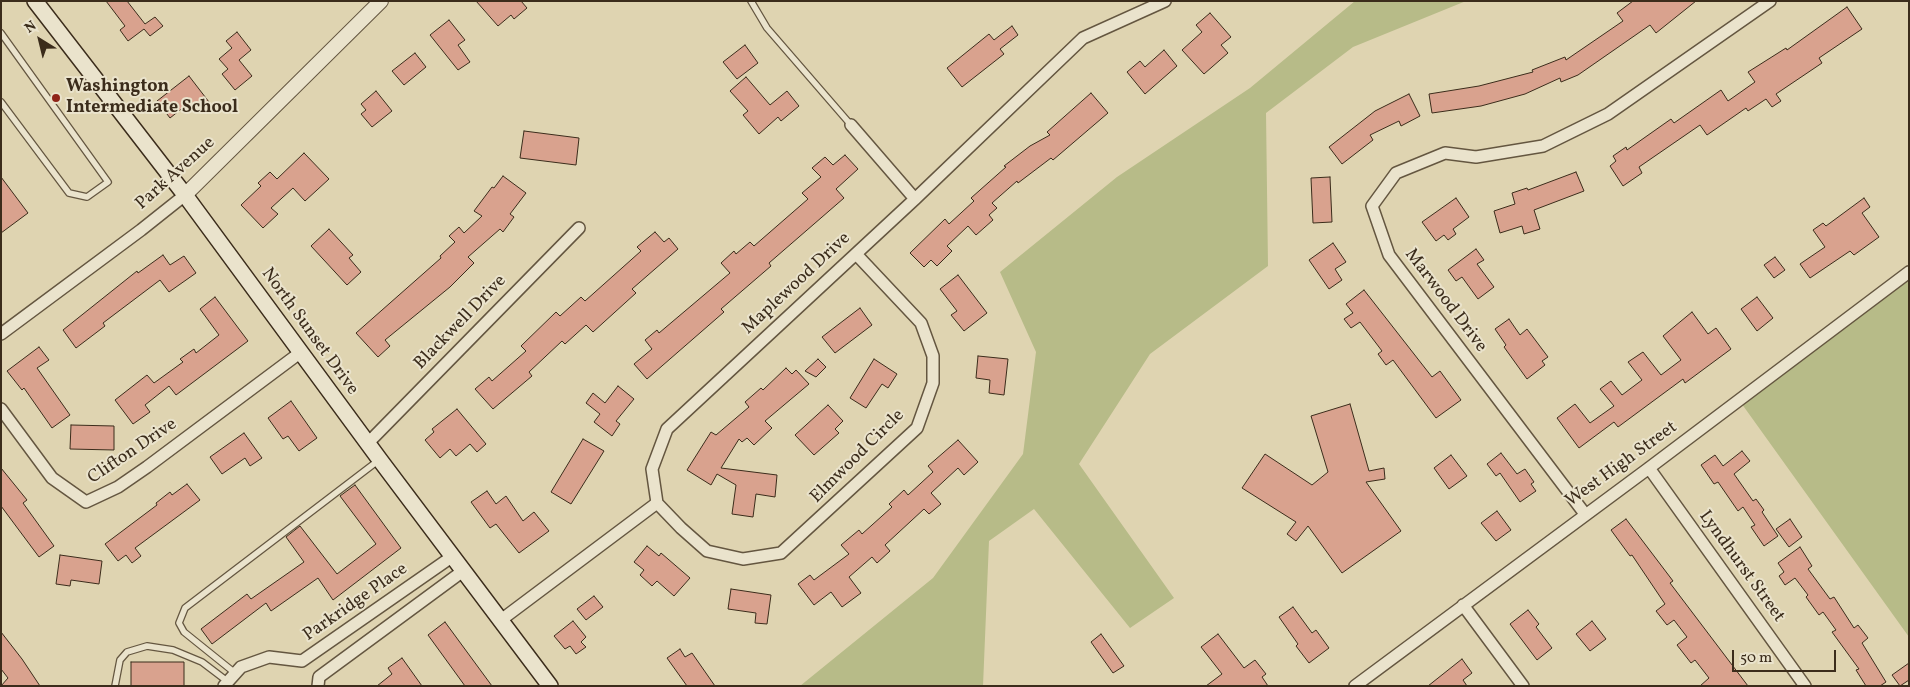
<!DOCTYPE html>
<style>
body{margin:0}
#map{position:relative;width:1910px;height:687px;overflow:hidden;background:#dfd4b1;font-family:Vollkorn,serif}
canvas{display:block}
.frame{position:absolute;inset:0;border:2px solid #3b2c1b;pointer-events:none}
.north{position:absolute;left:15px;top:15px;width:50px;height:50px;-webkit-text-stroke:4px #eae3cc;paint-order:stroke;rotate:324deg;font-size:14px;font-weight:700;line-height:20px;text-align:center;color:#3b2c1b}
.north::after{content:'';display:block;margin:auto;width:18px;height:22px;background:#3b2c1b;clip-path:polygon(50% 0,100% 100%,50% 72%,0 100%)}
.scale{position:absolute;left:1732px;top:650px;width:104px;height:22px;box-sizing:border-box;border:2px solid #3b2c1b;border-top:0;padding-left:6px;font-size:15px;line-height:18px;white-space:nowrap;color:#3b2c1b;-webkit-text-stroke:4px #eae3cc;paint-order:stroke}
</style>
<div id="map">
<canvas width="1910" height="687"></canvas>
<div class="frame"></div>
<div class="north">N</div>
<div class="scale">50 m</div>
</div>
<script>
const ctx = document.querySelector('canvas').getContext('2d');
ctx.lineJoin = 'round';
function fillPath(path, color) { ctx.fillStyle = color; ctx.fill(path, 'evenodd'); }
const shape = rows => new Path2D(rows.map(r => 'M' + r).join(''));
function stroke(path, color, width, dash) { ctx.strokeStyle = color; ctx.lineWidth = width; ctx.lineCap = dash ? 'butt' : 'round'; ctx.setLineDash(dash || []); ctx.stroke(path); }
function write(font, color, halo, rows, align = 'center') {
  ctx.font = font + ' Vollkorn,serif'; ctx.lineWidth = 4; ctx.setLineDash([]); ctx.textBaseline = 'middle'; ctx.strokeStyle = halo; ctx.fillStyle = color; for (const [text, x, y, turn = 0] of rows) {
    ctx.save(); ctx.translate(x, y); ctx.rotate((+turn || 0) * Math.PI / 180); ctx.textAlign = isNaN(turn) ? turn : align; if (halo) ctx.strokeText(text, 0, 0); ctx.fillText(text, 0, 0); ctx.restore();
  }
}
const green = shape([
 [1355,1,1466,1,1353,47,1266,113,1268,266,1150,354,1079,464,1174,598,1130,628,1034,509,989,541,983,686,800,686,933,578,1023,454,1036,352,1000,272,1117,177,1250,88],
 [1909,272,1909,637,1739,400]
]);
const building = shape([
 [106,1,127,1,145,24,155,17,163,26,150,36,144,29,128,41,120,30,125,26,106,1],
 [476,1,521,1,527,8,514,19,511,15,498,26,476,1],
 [1633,1,1696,1,1656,33,1650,25,1578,75,1561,82,1560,78,1525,94,1481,106,1432,113,1429,94,1479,86,1533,72,1532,70,1565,57,1566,60,1623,21,1617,13,1633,1],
 [1847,7,1862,29,1819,58,1822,63,1776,94,1781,101,1772,107,1766,99,1748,111,1746,108,1707,135,1700,125,1639,167,1642,173,1623,186,1610,166,1616,161,1613,156,1626,147,1627,150,1671,119,1674,123,1721,90,1728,101,1755,82,1748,72,1786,48,1787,50,1847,7],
 [1210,13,1231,37,1221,45,1228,53,1204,74,1182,50,1202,32,1196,25,1210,13],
 [449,20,465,40,458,45,470,62,458,70,430,35,449,20],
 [1012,26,1018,35,1000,49,1004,54,962,87,947,68,989,34,994,40,1012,26],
 [237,32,251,50,239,60,252,76,235,90,222,74,228,69,219,59,232,48,226,41,237,32],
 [745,45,758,63,737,79,723,62,745,45],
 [1164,50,1177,66,1145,94,1127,72,1140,61,1145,67,1164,50],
 [415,53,426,67,404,85,392,71,415,53],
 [189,76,209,102,196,112,189,103,170,118,157,101,189,76],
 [746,77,770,105,787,91,799,106,781,121,778,117,759,134,743,115,748,111,730,91,746,77],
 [376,91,392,111,372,127,361,114,366,110,361,104,376,91],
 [1091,93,1108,113,1053,160,1051,158,1018,183,1017,181,992,203,997,208,989,215,993,220,976,235,968,226,947,246,952,251,937,266,931,260,924,267,910,253,945,219,949,224,974,201,971,198,1006,167,1004,166,1030,146,1050,135,1047,132,1091,93],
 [1409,94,1420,116,1401,126,1399,121,1370,135,1373,140,1342,164,1329,147,1375,111,1409,94],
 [524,131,579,138,576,165,520,158,524,131],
 [304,153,329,179,305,201,293,188,271,208,278,214,263,228,241,205,261,186,258,183,270,172,277,179,304,153],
 [845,155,858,169,836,189,844,198,769,263,771,266,721,309,724,312,647,379,634,364,652,349,645,340,657,330,659,333,730,273,721,263,734,251,736,254,750,242,754,246,808,199,802,193,821,177,812,168,825,157,833,165,845,155],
 [1576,172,1584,191,1534,210,1540,229,1524,234,1522,226,1500,233,1494,211,1515,204,1512,193,1527,188,1528,190,1576,172],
 [503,176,526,193,510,214,514,217,503,232,500,229,468,257,474,263,450,287,385,340,390,346,378,357,356,333,441,258,440,256,455,242,449,236,459,227,464,233,482,216,474,211,492,187,494,188,503,176],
 [1,177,28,213,1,233,1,177],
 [1330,177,1332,222,1313,223,1311,178,1330,177],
 [1456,198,1469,217,1453,229,1456,234,1448,240,1444,235,1436,241,1422,222,1456,198],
 [1864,198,1870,207,1862,213,1879,237,1854,255,1850,251,1810,278,1800,264,1825,247,1813,230,1823,223,1826,226,1864,198],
 [329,229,353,255,349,258,361,272,347,285,311,246,329,229],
 [655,232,664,242,669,238,678,249,632,289,636,293,593,332,586,325,565,344,562,341,529,372,532,376,493,409,475,389,489,377,492,381,526,351,521,346,556,312,560,316,581,297,585,301,641,251,637,247,655,232],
 [1333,243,1346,262,1335,269,1342,280,1329,289,1309,260,1333,243],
 [1476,249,1484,260,1477,264,1494,287,1478,299,1462,277,1456,281,1448,270,1476,249],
 [163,255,170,265,184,256,196,273,169,292,160,280,103,323,105,326,76,348,63,330,137,271,138,273,163,255],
 [1775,257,1785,270,1774,278,1764,265,1775,257],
 [958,275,987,313,964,331,951,315,957,311,940,289,958,275],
 [1364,290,1432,377,1440,371,1461,400,1436,418,1393,360,1386,365,1378,354,1382,351,1360,322,1351,328,1344,319,1353,313,1346,304,1364,290],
 [215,297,248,341,176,395,169,386,145,405,150,412,133,424,115,400,147,375,154,383,183,362,180,359,194,349,196,353,219,335,200,309,215,297],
 [1757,297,1773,318,1757,331,1741,309,1757,297],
 [860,308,872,325,835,353,822,337,860,308],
 [1692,312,1708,334,1716,328,1731,349,1685,383,1683,379,1618,427,1614,422,1579,448,1557,418,1575,404,1590,423,1614,406,1600,389,1611,381,1622,395,1642,380,1628,362,1643,352,1661,375,1681,360,1663,336,1692,312],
 [1509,319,1520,335,1527,329,1548,357,1542,361,1545,365,1527,379,1504,347,1506,345,1495,329,1509,319],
 [39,347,49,360,37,368,70,415,52,428,24,388,22,390,7,371,39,347],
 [978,356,1008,359,1004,395,989,393,990,380,976,378,978,356],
 [818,359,826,367,816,377,805,371,818,359],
 [874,359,897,374,888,388,882,384,866,408,850,398,874,359],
 [786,368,792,374,796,370,809,384,765,421,772,428,754,445,747,438,742,442,739,439,721,468,777,475,775,497,756,494,753,517,732,514,736,485,717,474,711,485,687,470,711,432,716,435,749,407,745,402,761,388,763,390,786,368],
 [618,386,634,399,616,421,620,424,612,436,594,422,600,414,586,403,593,393,605,403,618,386],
 [291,401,317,438,299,451,288,436,283,439,268,418,291,401],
 [1350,404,1369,471,1384,468,1385,479,1366,482,1401,531,1342,573,1308,526,1296,541,1287,534,1296,522,1242,488,1265,454,1312,485,1328,472,1311,416,1350,404],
 [828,405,843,421,835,429,839,433,814,455,795,435,828,405],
 [457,409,486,444,477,452,470,444,456,456,450,449,440,458,425,440,434,432,432,429,457,409],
 [71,425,114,426,114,450,70,449,71,425],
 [244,433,262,458,250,466,245,458,222,474,210,457,244,433],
 [583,439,604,451,571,504,551,492,583,439],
 [958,440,978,462,964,475,958,468,931,493,941,504,929,514,924,509,885,545,890,551,877,563,872,557,849,577,861,593,842,607,831,592,814,605,798,584,810,575,814,580,849,554,841,545,859,530,862,534,892,507,889,504,904,490,908,495,933,472,928,466,958,440],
 [1742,451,1750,461,1734,474,1753,501,1756,499,1764,510,1762,512,1778,536,1764,546,1751,527,1755,525,1743,507,1738,511,1718,482,1714,484,1701,465,1715,455,1723,466,1742,451],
 [1501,453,1517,474,1525,469,1534,482,1531,484,1536,491,1520,502,1500,473,1496,476,1487,464,1501,453],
 [1451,455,1467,476,1449,489,1434,468,1451,455],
 [1,468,27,500,23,503,54,546,39,557,1,506,1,468],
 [187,484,200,500,135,548,141,556,132,563,126,555,118,561,105,544,157,505,156,503,170,492,172,495,187,484],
 [355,485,401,548,333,600,318,578,271,611,266,603,212,644,201,629,247,594,251,599,304,562,286,537,300,526,337,574,376,544,340,496,355,485],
 [487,491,496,504,506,496,523,521,534,512,549,531,519,553,496,524,490,528,471,502,487,491],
 [1497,511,1511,530,1496,541,1481,523,1497,511],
 [1626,519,1673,581,1670,583,1748,686,1700,686,1709,678,1695,660,1691,663,1677,645,1687,637,1674,620,1667,625,1656,611,1665,604,1632,555,1630,556,1611,530,1626,519],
 [1790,519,1802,537,1789,547,1776,529,1790,519],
 [647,546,659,556,661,553,690,578,674,596,657,581,652,586,640,575,644,570,634,562,647,546],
 [1800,547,1812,566,1808,569,1830,599,1834,597,1854,628,1858,625,1868,638,1862,643,1886,682,1880,686,1866,686,1856,670,1859,669,1832,632,1836,630,1823,612,1819,615,1806,597,1808,595,1795,578,1785,585,1779,576,1784,572,1778,563,1800,547],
 [60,555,102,561,99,584,71,580,70,586,56,584,60,555],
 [731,589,771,595,767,624,755,623,756,613,728,609,731,589],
 [594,596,603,607,586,620,577,609,594,596],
 [1293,607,1312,633,1316,630,1329,648,1309,663,1296,646,1298,644,1279,617,1293,607],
 [1528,610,1539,624,1536,627,1552,648,1537,660,1510,624,1528,610],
 [573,621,586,637,581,642,586,647,576,654,570,646,565,649,554,636,573,621],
 [1592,621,1606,639,1590,651,1576,634,1592,621],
 [445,622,492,686,465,686,428,635,445,622],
 [1,632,22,659,40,686,1,686,8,678,1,669,1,632],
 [1101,634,1124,666,1113,673,1091,642,1101,634],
 [1218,634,1244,668,1255,660,1266,674,1262,677,1268,686,1206,686,1222,674,1201,647,1218,634],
 [680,649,685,657,692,653,715,686,687,686,667,658,680,649],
 [402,658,422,686,377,686,392,674,388,668,402,658],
 [1462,659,1472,673,1463,680,1467,686,1428,686,1462,659],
 [131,662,184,662,184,686,131,686,131,662],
 [1909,663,1909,680,1900,686,1892,675,1909,663]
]);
const service = shape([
 [751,1,767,28,851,125],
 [1,33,108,182,87,197,69,193,1,102],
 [235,673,184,632,179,623,185,608,379,460],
 [115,686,120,660,127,652,147,646,173,650,202,662,227,681]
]);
const minor = shape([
 [851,125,915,199],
 [1,334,141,230,185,195],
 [1,409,52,478,86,502,118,487,147,467,301,352],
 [368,443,579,228],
 [1649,468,1805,686],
 [657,503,681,528,707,551,743,559,781,553,917,428,933,383,933,356,921,323,856,254],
 [1585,514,1389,255,1372,206,1396,173,1445,153,1476,157,1543,146,1608,114,1770,1],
 [1463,605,1523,686],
 [501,620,657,503,652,469,667,429,915,199,1083,38,1165,1],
 [224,686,241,667,269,657,302,661,453,556],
 [318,686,319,677,463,571],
 [1355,686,1649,468,1909,272]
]);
const tertiary = shape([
 [185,195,381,1]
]);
const secondary = shape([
 [35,1,185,195,380,460,550,686]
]);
const markers = [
 [56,98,5,"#8f2418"]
];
const poiNames = [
 ["Washington",66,88],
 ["Intermediate School",66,109]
];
const streetNames = [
 ["Park Avenue",176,174,-42],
 ["Maplewood Drive",797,284,-43],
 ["Marwood Drive",1445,301,53],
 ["Blackwell Drive",461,323,-46],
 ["North Sunset Drive",309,332,54],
 ["Clifton Drive",133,452,-34],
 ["Elmwood Circle",858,457,-45],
 ["West High Street",1622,465,-36],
 ["Lyndhurst Street",1741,567,54],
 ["Parkridge Place",356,603,-35]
];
fillPath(green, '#b7bb88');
fillPath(building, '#d9a28e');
stroke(building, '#3b2c1b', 1);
stroke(service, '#645640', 8);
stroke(minor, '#645640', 14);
stroke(tertiary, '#645640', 16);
stroke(secondary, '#3b2c1b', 18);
stroke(service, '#eae3cc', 5.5);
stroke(minor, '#eae3cc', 11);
stroke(tertiary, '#eae3cc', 14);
stroke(secondary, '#eae3cc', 15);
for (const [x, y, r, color] of markers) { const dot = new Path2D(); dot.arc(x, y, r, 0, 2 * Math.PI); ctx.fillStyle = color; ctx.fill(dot); stroke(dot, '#eae3cc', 2); }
write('bold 18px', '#3b2c1b', '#eae3cc', poiNames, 'left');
write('18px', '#3b2c1b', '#eae3cc', streetNames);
</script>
